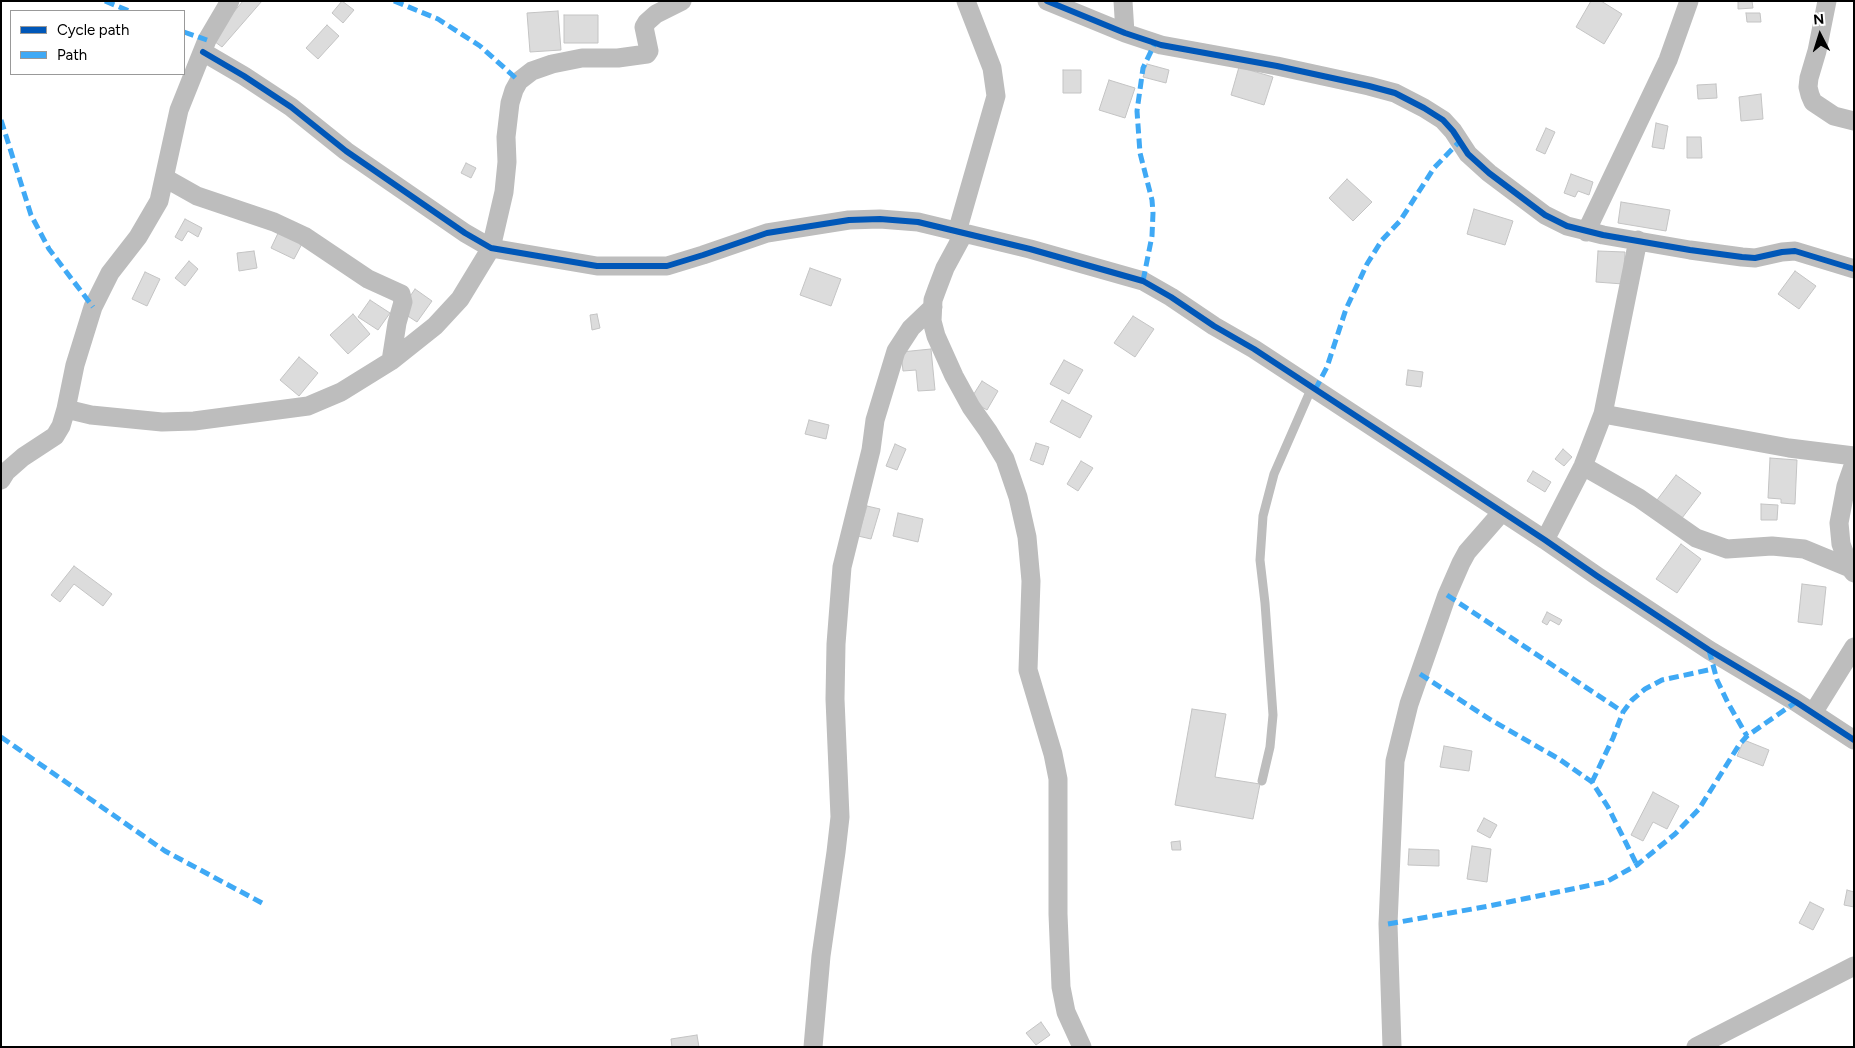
<!DOCTYPE html>
<style>
body{margin:0}
#map{position:relative;width:1855px;height:1048px;overflow:hidden;background:#fff;font-family:Figtree,sans-serif}
canvas{display:block}
.frame{position:absolute;inset:0;border:2px solid #000;pointer-events:none}
.legend{position:absolute;left:10px;top:10px;width:175px;height:65px;box-sizing:border-box;background:#fff;border:1px solid #999;margin:0;padding:6px 9px;list-style:none;font-size:15px;color:#000}
.legend li{display:flex;align-items:center;gap:10px;height:25px}
.legend b{width:25px;border:1px solid #999}
.north{position:absolute;left:1795px;top:10px;width:50px;height:50px;-webkit-text-stroke:4px #fff;paint-order:stroke;rotate:355deg;font-size:14px;font-weight:700;line-height:20px;text-align:center;color:#000}
.north::after{content:'';display:block;margin:auto;width:18px;height:22px;background:#000;clip-path:polygon(50% 0,100% 100%,50% 72%,0 100%)}
</style>
<div id="map">
<canvas width="1855" height="1048"></canvas>
<div class="frame"></div>
<ul class="legend">
<li><b style="height:6px;background:#0057b8"></b>Cycle path</li>
<li><b style="height:6px;background:#3fa9f5"></b>Path</li>
</ul>
<div class="north">N</div>
</div>
<script>
const ctx = document.querySelector('canvas').getContext('2d');
ctx.lineJoin = 'round';
function fillPath(path, color) { ctx.fillStyle = color; ctx.fill(path, 'evenodd'); }
const shape = rows => new Path2D(rows.map(r => 'M' + r).join(''));
function stroke(path, color, width, dash) { ctx.strokeStyle = color; ctx.lineWidth = width; ctx.lineCap = dash ? 'butt' : 'round'; ctx.setLineDash(dash || []); ctx.stroke(path); }
const building = shape([
 [243,1,262,1,222,47,211,39,243,1],
 [342,1,354,10,343,23,332,13,342,1],
 [1591,1,1601,1,1622,14,1604,44,1576,27,1591,1],
 [1738,1,1752,1,1753,8,1738,9,1738,1],
 [558,11,561,50,530,52,527,13,558,11],
 [1746,13,1760,13,1761,22,1747,22,1746,13],
 [564,15,598,15,598,43,564,43,564,15],
 [327,25,339,36,318,59,306,48,327,25],
 [1147,64,1169,70,1166,83,1143,77,1147,64],
 [1239,67,1273,77,1264,105,1231,95,1239,67],
 [1063,70,1081,70,1081,93,1063,93,1063,70],
 [1109,80,1135,88,1125,118,1099,110,1109,80],
 [1716,84,1717,98,1698,99,1697,85,1716,84],
 [1761,94,1763,119,1741,121,1739,97,1761,94],
 [1656,123,1668,126,1664,149,1652,147,1656,123],
 [1546,128,1555,132,1545,154,1536,150,1546,128],
 [1687,137,1701,137,1702,158,1687,158,1687,137],
 [466,163,476,168,471,178,461,173,466,163],
 [1571,174,1593,182,1589,195,1578,191,1575,197,1564,193,1571,174],
 [1347,179,1372,202,1353,221,1329,198,1347,179],
 [1621,202,1670,210,1666,231,1618,223,1621,202],
 [1474,209,1513,221,1505,245,1467,234,1474,209],
 [185,219,202,228,198,237,188,231,182,241,175,237,185,219],
 [280,229,304,240,294,259,271,248,280,229],
 [254,251,257,268,239,271,237,253,254,251],
 [1598,251,1625,252,1623,284,1596,282,1598,251],
 [189,261,198,269,185,286,175,278,189,261],
 [810,268,841,279,831,306,800,295,810,268],
 [1795,271,1816,286,1799,309,1778,294,1795,271],
 [145,272,160,279,147,306,132,299,145,272],
 [415,289,432,301,417,322,400,311,415,289],
 [370,300,390,313,378,330,358,317,370,300],
 [353,314,370,334,348,354,330,335,353,314],
 [597,314,600,328,592,330,590,315,597,314],
 [1133,316,1154,329,1135,357,1114,343,1133,316],
 [931,349,935,390,918,391,916,370,903,371,901,352,931,349],
 [299,357,318,373,299,396,280,380,299,357],
 [1064,360,1083,370,1069,394,1050,384,1064,360],
 [1408,370,1423,372,1421,387,1406,385,1408,370],
 [982,381,998,391,987,410,970,400,982,381],
 [1062,400,1092,416,1080,438,1050,422,1062,400],
 [809,420,829,425,826,439,805,434,809,420],
 [1036,443,1049,447,1043,465,1030,460,1036,443],
 [895,444,906,449,897,470,886,466,895,444],
 [1563,449,1572,457,1564,466,1555,459,1563,449],
 [1770,458,1797,460,1795,504,1781,503,1781,499,1768,498,1770,458],
 [1081,461,1093,468,1078,491,1067,484,1081,461],
 [1533,471,1551,482,1545,492,1527,481,1533,471],
 [1676,475,1701,493,1682,518,1657,500,1676,475],
 [1761,504,1778,505,1777,520,1761,520,1761,504],
 [867,506,880,509,871,539,858,536,867,506],
 [898,513,923,519,918,542,893,536,898,513],
 [1681,544,1701,559,1677,593,1656,579,1681,544],
 [74,566,112,594,103,606,74,584,60,602,51,595,74,566],
 [1802,584,1826,587,1822,625,1798,622,1802,584],
 [1547,612,1562,620,1559,625,1550,620,1547,625,1542,622,1547,612],
 [1192,709,1226,714,1215,777,1260,784,1253,819,1175,805,1192,709],
 [1744,740,1769,750,1763,766,1737,756,1744,740],
 [1444,746,1472,751,1469,771,1440,767,1444,746],
 [1653,792,1679,806,1667,829,1653,822,1643,841,1631,835,1653,792],
 [1484,818,1497,825,1490,838,1477,831,1484,818],
 [1180,841,1181,850,1172,850,1171,842,1180,841],
 [1472,846,1491,849,1487,882,1467,879,1472,846],
 [1409,849,1439,850,1439,866,1408,865,1409,849],
 [1847,890,1854,892,1854,907,1844,905,1847,890],
 [1810,902,1824,909,1813,930,1799,923,1810,902],
 [1041,1022,1050,1035,1036,1045,1026,1033,1041,1022],
 [697,1035,699,1047,672,1047,671,1039,697,1035]
]);
const lane = shape([
 [1262,781,1270,747,1273,715,1265,603,1260,560,1263,516,1274,474,1312,387]
]);
const street = shape([
 [1047,1,1125,33,1161,45,1277,66,1369,86,1395,93,1424,108,1443,120,1453,131,1468,154,1489,173,1545,215,1567,226,1603,235,1690,250,1742,257,1755,258,1782,252,1795,251,1854,269],
 [1123,1,1125,33],
 [1827,1,1817,51,1809,78,1808,87,1810,95,1813,102,1834,116,1854,121],
 [203,52,244,76,291,107,346,151,465,233,491,248,597,266,667,266,703,255,767,233,849,220,880,219,918,222,1030,249,1143,281,1171,297,1214,326,1254,349,1545,540,1597,576,1709,650,1796,702,1854,740],
 [165,178,197,196,274,222,304,236,368,279,401,294,403,302,397,323,391,361],
 [957,232,996,96,992,68,966,1],
 [1586,232,1668,60,1689,1],
 [964,233,945,268,937,289,933,300,932,321,936,336,954,376,971,407,988,431,1005,459,1018,497,1027,537,1031,581,1028,670,1053,754,1058,779,1058,914,1061,987,1066,1012,1082,1047],
 [66,409,91,415,162,422,194,421,308,406,341,392,391,361,435,326,460,299,491,248,504,192,507,162,506,137,510,103,514,90,519,81,532,71,552,64,582,58,618,58,647,54,649,51,644,27,647,22,656,14,682,1],
 [1603,414,1789,448,1854,456],
 [1854,463,1846,486,1839,523,1841,544,1850,568,1854,573],
 [1583,466,1639,498,1696,538,1727,549,1772,546,1804,549,1850,568],
 [1,480,6,472,23,457,55,436,61,426,66,409,75,365,93,307,110,273,138,237,159,201,179,110,207,40,230,1],
 [1545,540,1583,466,1603,414,1638,240],
 [1813,713,1854,647],
 [813,1047,821,956,836,852,840,817,835,699,836,644,842,567,871,450,875,420,896,351,911,328,933,307],
 [1392,1047,1388,924,1395,761,1409,704,1447,595,1461,563,1467,552,1502,512],
 [1696,1047,1854,966]
]);
const quiet = shape([
 [105,1,129,11],
 [394,1,438,19,480,46,519,81],
 [184,32,207,40],
 [1,120,31,215,49,249,93,307],
 [1143,281,1152,236,1153,213,1152,200,1140,153,1137,111,1143,68,1155,43],
 [1315,390,1327,367,1346,309,1367,264,1382,240,1400,221,1434,168,1459,142],
 [1447,595,1623,712],
 [1709,650,1717,680,1728,703,1747,736],
 [1420,674,1491,720,1559,759,1592,782,1608,807,1637,865],
 [1,737,165,851,262,903],
 [1592,782,1613,738,1623,712,1632,700,1645,689,1662,680,1713,669],
 [1388,924,1489,906,1606,882,1637,865,1675,834,1699,809,1739,745,1747,736,1796,702]
]);
const cycleway = shape([
 [1047,1,1125,33,1161,45,1277,66,1369,86,1395,93,1424,108,1443,120,1453,131,1468,154,1489,173,1545,215,1567,226,1603,235,1690,250,1742,257,1755,258,1782,252,1795,251,1854,269],
 [203,52,244,76,291,107,346,151,465,233,491,248,597,266,667,266,703,255,767,233,849,220,880,219,918,222,1030,249,1143,281,1171,297,1214,326,1254,349,1545,540,1597,576,1709,650,1796,702,1854,740]
]);
fillPath(building, '#dcdcdc');
stroke(building, '#c4c4c4', 1);
stroke(lane, '#bdbdbd', 9);
stroke(street, '#bdbdbd', 19);
stroke(quiet, '#3fa9f5', 5, [10, 5]);
stroke(cycleway, '#0057b8', 6);
</script>
